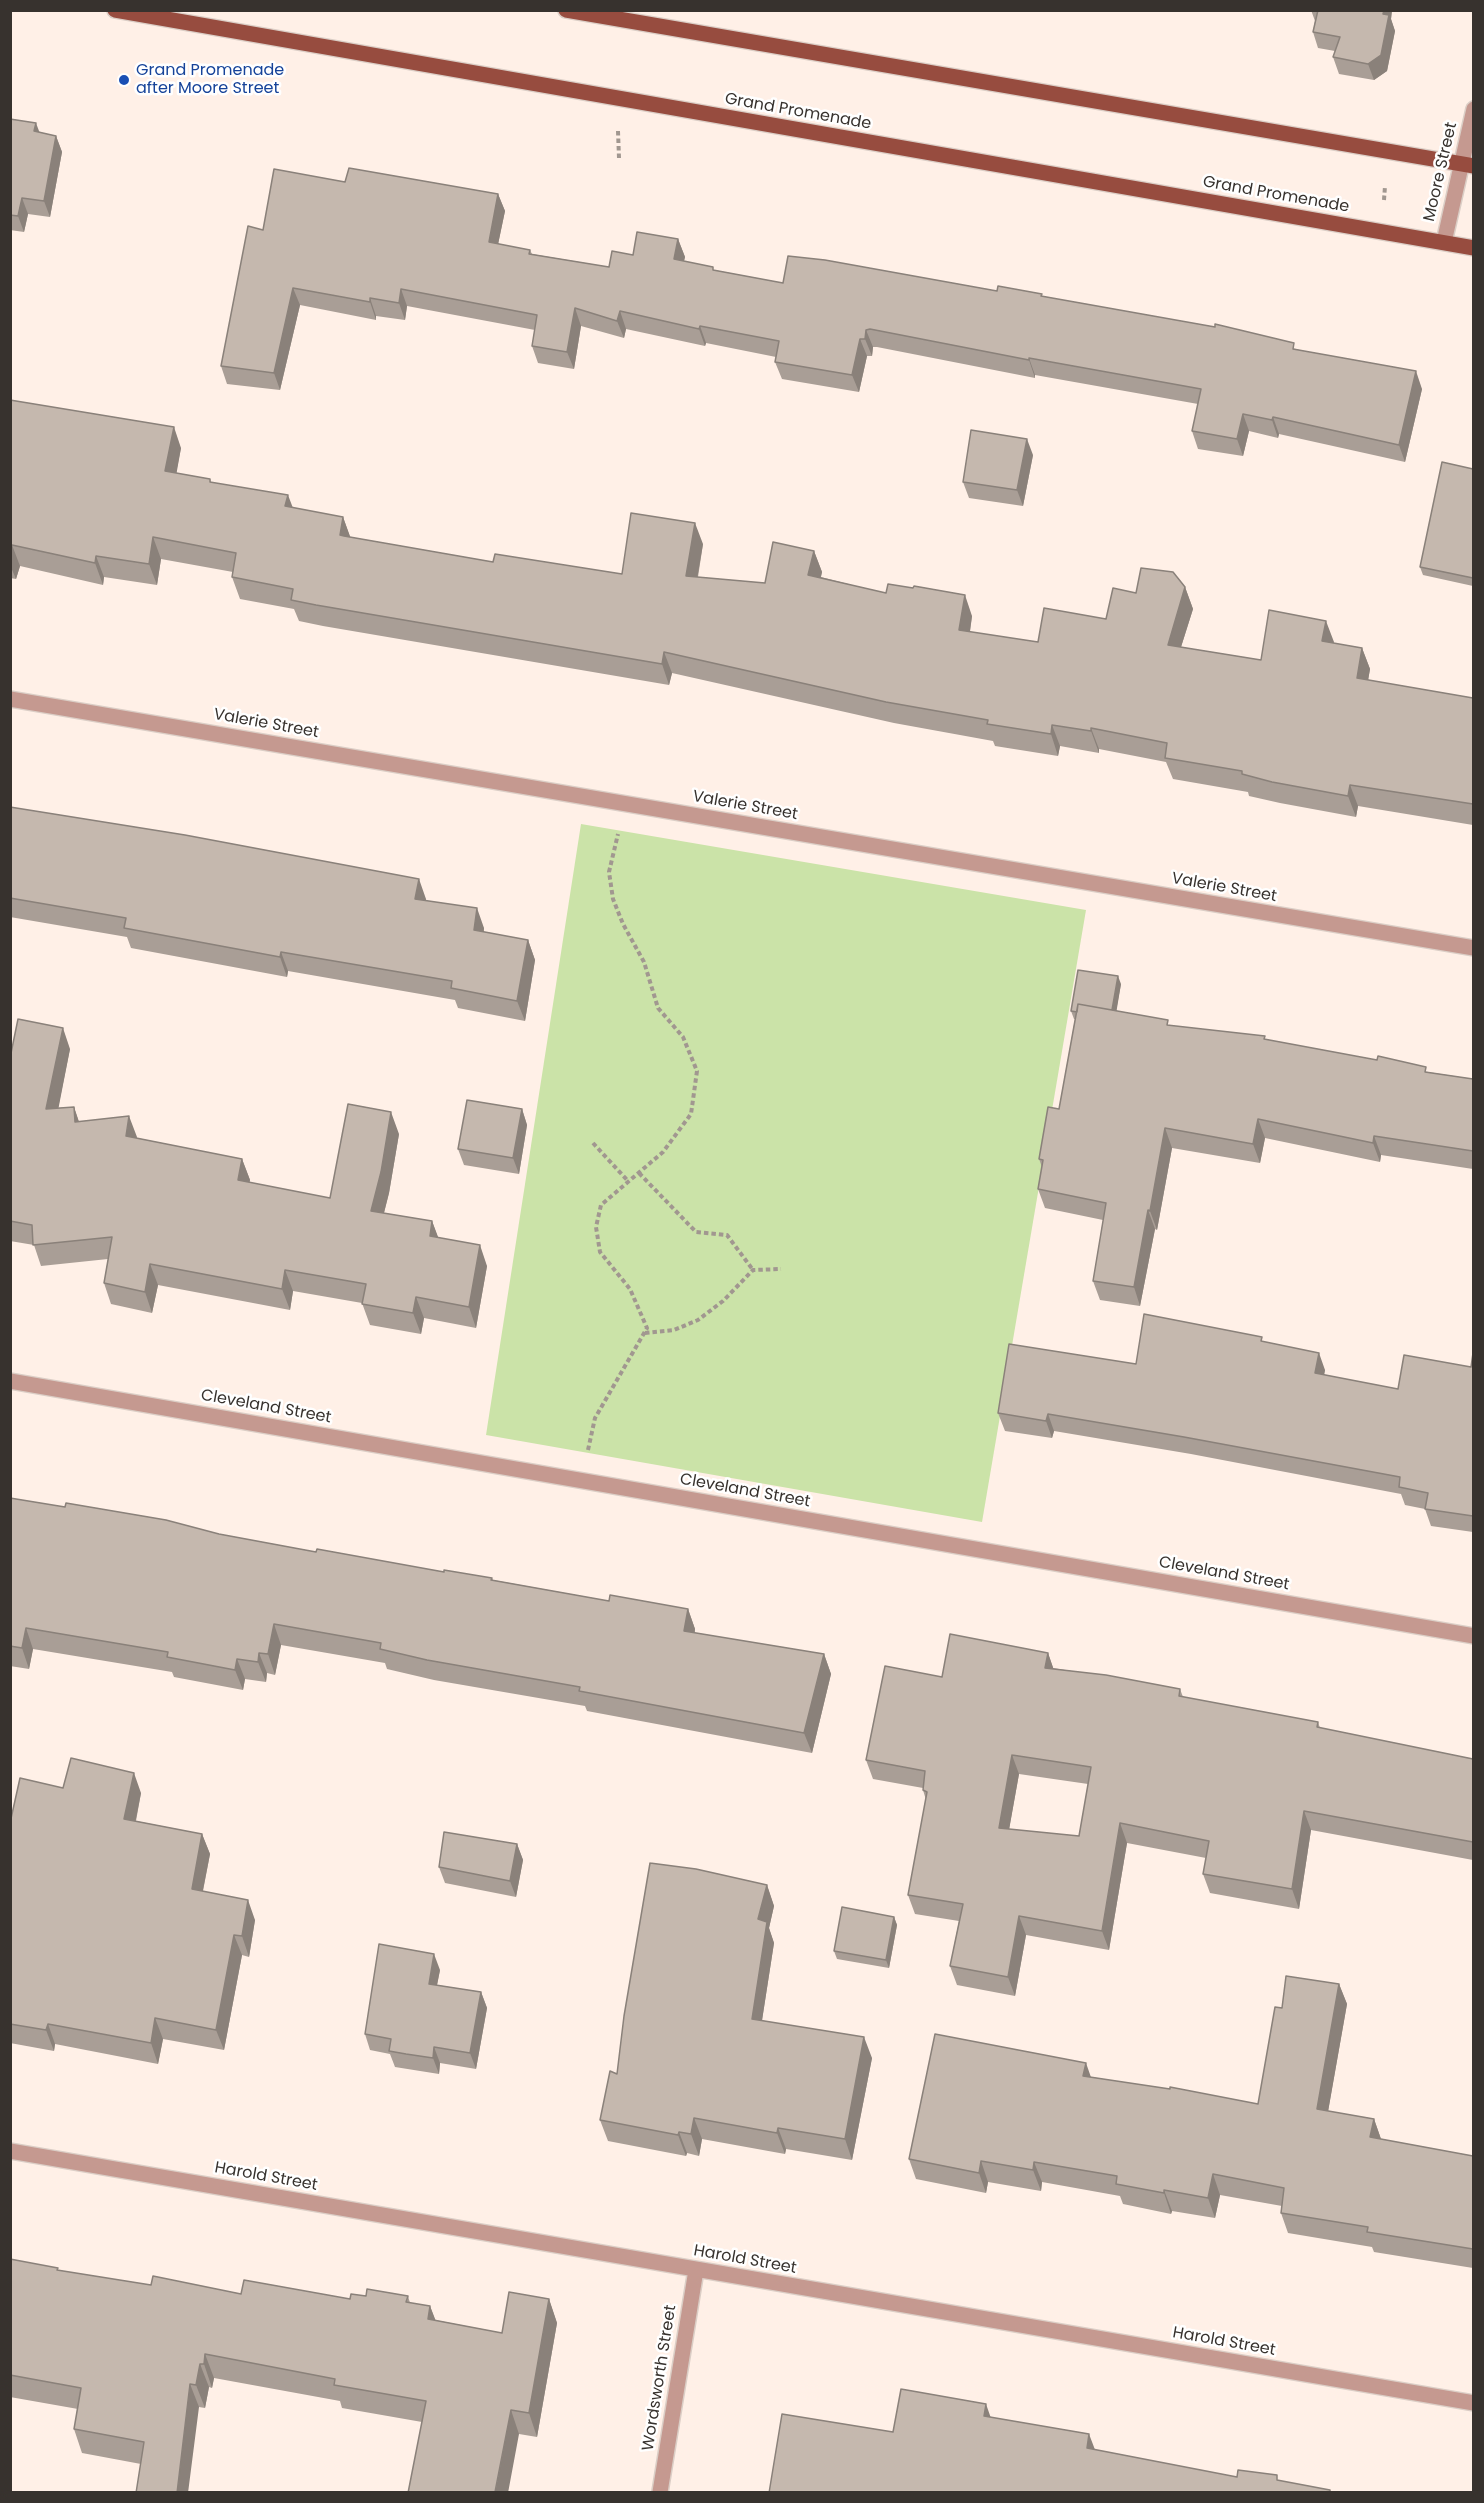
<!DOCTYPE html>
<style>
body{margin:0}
#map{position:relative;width:1484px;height:2503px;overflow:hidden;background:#fff0e7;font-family:Poppins,sans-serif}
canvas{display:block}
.frame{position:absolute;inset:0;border:12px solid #37322e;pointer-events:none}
</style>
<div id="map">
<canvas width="1484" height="2503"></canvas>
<div class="frame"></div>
</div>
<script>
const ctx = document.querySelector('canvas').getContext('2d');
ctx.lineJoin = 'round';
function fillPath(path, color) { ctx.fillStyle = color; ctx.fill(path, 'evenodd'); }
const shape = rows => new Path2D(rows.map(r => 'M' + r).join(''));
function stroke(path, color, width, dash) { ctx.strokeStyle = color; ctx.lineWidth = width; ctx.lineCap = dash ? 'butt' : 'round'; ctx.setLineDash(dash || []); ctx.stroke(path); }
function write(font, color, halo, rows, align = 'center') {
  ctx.font = font + ' Poppins,sans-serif'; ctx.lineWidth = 5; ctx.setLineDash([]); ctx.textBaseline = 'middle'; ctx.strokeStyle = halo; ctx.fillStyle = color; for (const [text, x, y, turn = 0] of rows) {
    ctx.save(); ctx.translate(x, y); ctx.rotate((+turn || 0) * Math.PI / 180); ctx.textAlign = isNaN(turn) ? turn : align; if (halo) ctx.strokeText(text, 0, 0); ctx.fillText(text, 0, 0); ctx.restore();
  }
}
const green = shape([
 [581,824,1086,910,982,1522,486,1435]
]);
const path = shape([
 [618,131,619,158],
 [1384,200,1385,186],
 [593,1143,628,1181],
 [639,1173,696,1232,727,1235,753,1270],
 [645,1333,674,1330,698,1320,723,1301,753,1270,781,1269],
 [588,1450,595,1418,647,1328,630,1289,600,1252,596,1227,601,1205,663,1152,691,1114,697,1071,683,1037,658,1008,644,962,623,924,613,899,609,872,618,834]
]);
const street = shape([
 [1444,242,1474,109],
 [10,699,1474,948],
 [10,1381,1474,1636],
 [10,2151,1474,2403],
 [660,2492,696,2270]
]);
const primary = shape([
 [115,10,1474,248],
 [566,10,1474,166]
]);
const wall = shape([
 [1311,10,1392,10,1391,19,1395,31,1387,71,1374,80,1339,74,1333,57,1335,51,1318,48,1313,32,1315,21],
 [10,119,39,132,56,136,62,152,50,217,28,214,24,232,10,230],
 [345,182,498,194,505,211,498,244,530,250,532,254,609,267,633,255,678,239,685,257,684,261,714,270,783,283,997,291,1042,296,1296,349,1422,389,1405,462,1279,434,1278,438,1249,431,1243,456,1198,449,1192,431,1198,404,1035,375,1035,378,877,347,873,347,872,356,867,356,859,392,782,379,775,362,776,357,706,343,705,346,626,329,624,338,581,326,574,369,538,363,532,346,535,330,407,306,405,320,376,316,376,320,300,305,280,390,227,384,221,366,263,230],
 [10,400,181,448,176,473,210,479,211,482,293,508,343,517,350,537,493,562,622,574,703,544,698,577,765,583,814,551,822,572,821,577,972,616,970,632,1038,642,1106,619,1136,593,1185,587,1193,609,1181,647,1261,660,1333,643,1362,648,1370,669,1368,680,1473,698,1473,825,1358,806,1356,817,1280,803,1249,796,1248,792,1173,779,1166,762,1099,749,1099,753,1060,746,1058,756,995,746,993,741,894,723,672,673,669,685,323,626,299,621,294,609,240,599,232,577,233,572,161,559,157,585,104,577,103,585,20,566,16,579,10,578],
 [1033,455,1023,506,969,498,963,482],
 [1473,469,1473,586,1423,575,1420,567],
 [10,807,426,899,426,901,484,928,484,932,528,940,535,960,525,1021,458,1008,455,1000,288,971,287,977,131,948,127,937,10,917],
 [1121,984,1116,1011,1170,1026,1267,1040,1428,1072,1473,1079,1473,1169,1381,1155,1380,1162,1265,1138,1260,1163,1172,1148,1157,1230,1155,1229,1140,1306,1100,1300,1093,1281,1103,1220,1045,1208,1038,1189,1042,1167,1039,1159,1059,1109,1075,1019,1074,1019,1071,1011],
 [70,1049,58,1108,74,1107,79,1122,137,1138,242,1159,250,1180,249,1183,330,1198,399,1134,389,1193,384,1213,432,1221,438,1238,487,1266,476,1328,424,1318,421,1334,370,1325,362,1303,293,1291,290,1310,158,1285,152,1313,111,1304,104,1283,108,1259,41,1266,34,1245,10,1241,10,1058],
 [522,1109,527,1125,519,1174,464,1165,458,1149],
 [1264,1342,1325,1370,1324,1375,1398,1389,1471,1367,1473,1353,1473,1532,1431,1526,1425,1509,1405,1505,1401,1494,1191,1454,1054,1431,1052,1438,1005,1431,998,1413,1136,1364],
 [10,1498,219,1534,316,1552,444,1572,492,1578,493,1580,609,1601,688,1609,695,1629,695,1633,824,1654,831,1674,812,1753,587,1711,585,1706,434,1680,387,1669,385,1663,281,1645,275,1675,267,1673,266,1682,245,1679,243,1690,174,1677,172,1672,33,1649,29,1669,10,1666],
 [1048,1653,1053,1668,1180,1689,1183,1697,1318,1722,1320,1728,1473,1759,1473,1860,1311,1830,1299,1909,1210,1893,1203,1874,1206,1858,1127,1843,1109,1950,1026,1935,1015,1996,957,1985,950,1966,959,1921,915,1914,908,1895,926,1800,923,1790,923,1788,873,1779,866,1760,942,1677],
 [1019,1774,1088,1784,1079,1836,1009,1829],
 [63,1788,141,1793,136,1821,202,1834,210,1854,203,1891,255,1920,249,1957,242,1955,224,2050,163,2039,158,2064,55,2044,54,2051,10,2043,10,1823],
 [517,1844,523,1860,516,1897,445,1883,439,1867],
 [767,1885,774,1906,769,1928,774,1943,762,2020,872,2058,852,2160,786,2149,785,2154,702,2139,699,2156,687,2153,686,2156,608,2141,600,2120],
 [894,1917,897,1925,889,1968,837,1959,834,1951],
 [440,1970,437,1985,481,1992,487,2008,476,2069,440,2063,439,2074,395,2067,390,2054,370,2050,365,2034],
 [1339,1984,1347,2004,1328,2111,1374,2119,1381,2139,1473,2156,1473,2268,1374,2252,1372,2247,1288,2233,1281,2213,1282,2206,1220,2195,1215,2218,1172,2211,1171,2214,1123,2204,1120,2196,1042,2182,1041,2191,988,2182,986,2193,916,2179,909,2159,1091,2077,1258,2104,1282,2008],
 [10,2259,59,2271,151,2285,241,2294,350,2299,366,2296,408,2296,410,2303,430,2306,435,2320,502,2333,549,2299,557,2323,537,2437,519,2434,422,2422,342,2408,340,2401,214,2378,212,2388,209,2387,205,2408,199,2407,141,2464,82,2453,74,2429,78,2409,10,2397]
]);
const shadedWall = shape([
 [1384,10,1392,10,1391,19,1395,31,1387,71,1374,80,1368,64],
 [36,123,42,139,34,131],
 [56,136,62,152,50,217,44,201],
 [498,194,505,211,495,259,489,242],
 [22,198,28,214,24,232,18,216],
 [678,239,685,257,680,276,674,259],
 [293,288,300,305,280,390,274,373],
 [401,289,407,306,405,320,399,303],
 [370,298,376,316,376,320,370,302],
 [575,308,581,326,574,369,567,352],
 [620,311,626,329,624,338,617,321],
 [700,326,706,343,705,346,699,329],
 [866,330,873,347,872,356,865,339],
 [860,339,867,356,859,392,852,375],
 [1029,358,1035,375,1035,378,1029,360],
 [1416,371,1422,389,1405,462,1399,445],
 [1243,414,1249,431,1243,456,1237,439],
 [1273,417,1279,434,1278,438,1272,420],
 [174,427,181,448,173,493,165,471],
 [1027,439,1033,455,1023,506,1017,490],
 [288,495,296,516,285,506],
 [343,517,351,539,340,535],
 [695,523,703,544,694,597,686,576],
 [153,537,161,559,157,585,149,564],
 [12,545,20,566,16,579,10,565,10,550],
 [814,551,822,572,816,596,808,575],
 [96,556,104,577,103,585,95,563],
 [1185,587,1193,609,1175,666,1168,645],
 [965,595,972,616,967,651,959,630],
 [1326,621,1334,642,1330,662,1322,641],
 [1362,648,1370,669,1365,699,1357,678],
 [664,652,672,673,669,685,662,664],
 [1052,725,1060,746,1058,756,1051,734],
 [1091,728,1099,749,1099,753,1091,731],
 [1350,785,1358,806,1356,817,1348,796],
 [419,879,426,899,422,919,415,899],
 [477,908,484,928,481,950,474,930],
 [528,940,535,960,525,1021,517,1001],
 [281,952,288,971,287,977,280,957],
 [1118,976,1121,984,1114,1026,1111,1017],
 [63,1028,70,1049,54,1131,46,1109],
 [74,1107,81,1128,75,1122],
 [522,1109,527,1125,519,1174,513,1158],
 [391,1112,399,1134,389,1193,379,1232,371,1211],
 [129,1116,137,1137,133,1157,126,1136],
 [1258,1119,1265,1138,1260,1163,1253,1144],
 [1165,1128,1172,1148,1157,1230,1150,1211],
 [1374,1136,1381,1155,1380,1162,1373,1143],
 [242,1159,250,1180,245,1201,238,1180],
 [1148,1210,1155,1229,1140,1306,1134,1287],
 [432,1221,440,1242,430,1236],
 [480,1245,487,1266,476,1328,469,1307],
 [150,1264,158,1285,152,1313,145,1292],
 [285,1270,293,1291,290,1310,282,1289],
 [416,1297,424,1318,421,1334,413,1313],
 [1319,1353,1325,1370,1321,1390,1315,1373],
 [1048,1414,1054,1431,1052,1438,1046,1421],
 [688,1609,695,1629,691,1651,684,1631],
 [274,1624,281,1645,275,1675,268,1654],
 [26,1628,33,1649,29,1669,22,1648],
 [259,1653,267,1673,266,1682,258,1662],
 [1048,1653,1055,1673,1045,1668],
 [824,1654,831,1674,812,1753,804,1733],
 [237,1659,245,1679,243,1690,235,1670],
 [1012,1755,1019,1774,1006,1847,999,1828],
 [134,1773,141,1793,132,1839,124,1819],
 [1304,1811,1311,1830,1299,1909,1292,1889],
 [1120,1823,1127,1843,1109,1950,1102,1931],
 [202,1834,210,1854,199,1910,192,1889],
 [517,1844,523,1860,516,1897,510,1881],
 [767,1885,774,1906,769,1928,774,1943,759,2040,752,2019,758,1919],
 [248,1900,255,1920,249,1957,242,1936],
 [1019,1916,1026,1935,1015,1996,1008,1977],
 [894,1917,897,1925,889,1968,886,1960],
 [234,1935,242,1955,224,2050,216,2030],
 [434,1954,440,1970,434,2000,429,1984],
 [1339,1984,1347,2004,1325,2129,1317,2109],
 [481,1992,487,2008,476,2069,470,2053],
 [155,2018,163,2039,158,2064,151,2043],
 [48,2024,55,2044,54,2051,46,2030],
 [864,2037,872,2058,852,2160,845,2139],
 [434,2047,440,2063,439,2074,433,2058],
 [1086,2063,1093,2083,1083,2076],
 [694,2118,702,2139,699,2156,691,2134],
 [1374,2119,1381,2139,1370,2137],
 [778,2128,786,2149,785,2154,777,2133],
 [679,2132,687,2153,686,2156,678,2135],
 [981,2161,988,2182,986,2193,979,2173],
 [1034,2162,1042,2182,1041,2191,1033,2170],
 [1213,2174,1220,2195,1215,2218,1208,2198],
 [1164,2190,1172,2211,1171,2214,1164,2193],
 [549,2299,557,2323,537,2437,529,2413],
 [430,2306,439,2329,428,2319],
 [205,2354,214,2378,212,2388,204,2364],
 [200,2364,209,2387,205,2408,196,2385],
 [190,2384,199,2407,188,2493,177,2493],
 [986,2404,993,2424,984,2416],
 [511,2410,519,2434,508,2493,495,2493],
 [1089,2434,1097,2455,1087,2448]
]);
const building = shape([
 [1318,10,1384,10,1383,14,1389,15,1381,55,1368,64,1333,57,1340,37,1313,32,1318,10],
 [10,119,36,123,34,131,56,136,44,201,22,198,18,216,10,215,10,119],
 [349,168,498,194,489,242,530,250,529,254,609,267,612,251,633,255,637,232,678,239,674,259,713,267,713,270,783,283,788,256,825,260,997,291,998,286,1042,294,1041,296,1215,327,1215,324,1294,343,1293,349,1416,371,1399,445,1273,417,1272,420,1243,414,1237,439,1192,431,1201,389,1029,358,1029,360,870,329,866,330,865,339,860,339,852,375,775,362,779,341,700,326,699,329,620,311,617,321,575,308,567,352,532,346,537,315,401,289,399,303,370,298,370,302,293,288,274,373,221,366,248,226,263,230,274,169,345,182,349,168],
 [10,400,174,427,165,471,210,479,210,482,288,495,285,506,343,517,340,535,344,536,493,562,495,554,622,574,631,513,695,523,686,576,765,583,773,542,814,551,808,575,886,593,888,584,913,588,914,586,965,595,959,630,1038,642,1044,608,1106,619,1113,588,1136,593,1141,568,1173,572,1185,587,1168,645,1261,660,1269,610,1326,621,1322,641,1362,648,1357,678,1473,698,1473,804,1350,785,1348,796,1272,782,1242,774,1242,771,1165,758,1167,743,1091,728,1091,731,1052,725,1051,734,987,724,988,720,886,702,664,652,662,664,316,605,291,600,293,589,232,577,236,553,153,537,149,564,96,556,95,563,12,545,10,550,10,400],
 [971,430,1027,439,1017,490,963,482,971,430],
 [1442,462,1473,469,1473,578,1420,567,1442,462],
 [10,807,185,835,419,879,415,899,477,908,474,930,528,940,517,1001,451,988,452,981,281,952,280,957,124,928,126,918,10,898,10,807],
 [1078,970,1118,976,1112,1010,1078,1004,1077,1012,1071,1011,1078,970],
 [1078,1004,1168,1020,1167,1025,1265,1036,1264,1039,1377,1060,1378,1056,1426,1067,1425,1072,1473,1079,1473,1151,1374,1136,1373,1143,1258,1119,1253,1144,1165,1128,1150,1211,1148,1210,1134,1287,1093,1281,1106,1203,1038,1189,1043,1160,1039,1159,1048,1107,1059,1109,1078,1004],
 [18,1019,63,1028,46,1109,74,1107,75,1122,129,1116,126,1136,242,1159,238,1180,330,1198,348,1104,391,1112,381,1172,371,1211,432,1221,430,1236,480,1245,469,1307,416,1297,413,1313,362,1304,366,1284,285,1270,282,1289,150,1264,145,1292,104,1283,112,1237,33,1245,32,1225,10,1221,10,1058,18,1019],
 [467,1100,522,1109,513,1158,458,1149,467,1100],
 [1144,1314,1262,1337,1261,1341,1319,1353,1315,1373,1398,1389,1404,1355,1471,1367,1473,1353,1473,1516,1425,1509,1428,1493,1399,1487,1400,1477,1184,1437,1048,1414,1046,1421,998,1413,1009,1344,1136,1364,1144,1314],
 [10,1498,65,1507,66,1503,166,1520,219,1534,316,1552,317,1549,444,1572,444,1570,492,1578,491,1580,609,1601,610,1595,688,1609,684,1631,824,1654,804,1733,579,1691,580,1687,427,1660,380,1649,381,1643,274,1624,268,1654,259,1653,258,1662,237,1659,235,1670,167,1657,168,1652,26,1628,22,1648,10,1646,10,1498],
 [950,1634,1048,1653,1045,1668,1106,1675,1180,1689,1179,1696,1318,1722,1317,1727,1473,1759,1473,1842,1304,1811,1292,1889,1203,1874,1209,1841,1120,1823,1102,1931,1019,1916,1008,1977,950,1966,963,1904,908,1895,927,1792,923,1790,925,1771,866,1760,885,1666,942,1677,950,1634],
 [1012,1755,1091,1767,1079,1836,999,1828,1012,1755],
 [71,1758,134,1773,124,1819,202,1834,192,1889,248,1900,242,1936,234,1935,216,2030,155,2018,151,2043,48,2024,46,2030,10,2024,10,1823,20,1778,63,1788,71,1758],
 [444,1832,517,1844,510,1881,439,1867,444,1832],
 [650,1863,696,1869,767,1885,758,1919,767,1922,752,2019,864,2037,845,2139,778,2128,777,2133,694,2118,691,2134,679,2132,678,2135,600,2120,610,2071,617,2074,624,2016,650,1863],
 [842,1907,894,1917,886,1960,834,1951,842,1907],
 [379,1944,434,1954,429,1984,481,1992,470,2053,434,2047,433,2058,406,2054,389,2051,391,2039,365,2034,379,1944],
 [1286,1976,1339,1984,1317,2109,1374,2119,1370,2137,1473,2156,1473,2249,1367,2232,1368,2227,1281,2213,1284,2188,1213,2174,1208,2198,1164,2190,1164,2193,1116,2184,1117,2176,1034,2162,1033,2170,981,2161,979,2173,909,2159,935,2034,1086,2063,1083,2076,1170,2089,1170,2087,1258,2104,1275,2007,1282,2008,1286,1976],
 [10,2259,58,2268,57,2270,151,2285,153,2276,241,2294,244,2280,350,2299,351,2294,366,2296,367,2289,408,2296,406,2302,430,2306,428,2319,502,2333,509,2292,549,2299,529,2413,511,2410,495,2492,497,2493,408,2493,426,2401,334,2385,335,2379,205,2354,204,2364,200,2364,196,2385,190,2384,177,2493,136,2493,144,2442,74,2429,81,2388,10,2375,10,2259],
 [901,2389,986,2404,984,2416,1089,2434,1087,2448,1237,2477,1238,2470,1277,2475,1277,2480,1330,2490,1330,2492,1331,2493,769,2493,782,2414,893,2432,901,2389]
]);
const markers = [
 [124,80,6,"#1a4fb4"]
];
const transitNames = [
 ["Grand Promenade",136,71],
 ["after Moore Street",136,89]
];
const streetNames = [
 ["Grand Promenade",798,112,10],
 ["Moore Street",1441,172,-77],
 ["Grand Promenade",1276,195,10],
 ["Valerie Street",266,724,10],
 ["Valerie Street",745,806,10],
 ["Valerie Street",1224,888,10],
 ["Cleveland Street",266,1407,10],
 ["Cleveland Street",745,1491,10],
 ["Cleveland Street",1224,1574,10],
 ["Harold Street",266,2177,10],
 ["Harold Street",745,2260,10],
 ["Harold Street",1224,2342,10],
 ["Wordsworth Street",660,2378,-81]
];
fillPath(green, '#cbe3a8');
stroke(street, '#dbcec6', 18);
stroke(primary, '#dbcec6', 18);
stroke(path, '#a19790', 4, [4.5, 3]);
stroke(street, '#c59990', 15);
stroke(primary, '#974c3f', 15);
fillPath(wall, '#a99e96');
fillPath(shadedWall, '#8a817a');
fillPath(building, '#c5b8ae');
stroke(building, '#8a817a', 1.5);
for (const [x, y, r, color] of markers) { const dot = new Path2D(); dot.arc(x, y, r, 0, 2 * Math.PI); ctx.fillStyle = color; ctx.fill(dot); stroke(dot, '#fff', 2); }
write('16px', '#164399', '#fff', transitNames, 'left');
write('16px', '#37322e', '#fff', streetNames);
</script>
